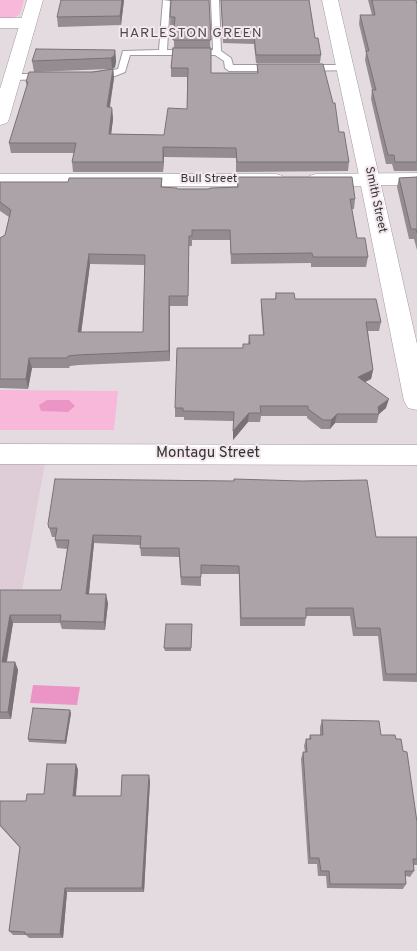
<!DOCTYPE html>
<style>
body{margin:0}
canvas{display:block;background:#e4dbe0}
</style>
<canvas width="417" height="951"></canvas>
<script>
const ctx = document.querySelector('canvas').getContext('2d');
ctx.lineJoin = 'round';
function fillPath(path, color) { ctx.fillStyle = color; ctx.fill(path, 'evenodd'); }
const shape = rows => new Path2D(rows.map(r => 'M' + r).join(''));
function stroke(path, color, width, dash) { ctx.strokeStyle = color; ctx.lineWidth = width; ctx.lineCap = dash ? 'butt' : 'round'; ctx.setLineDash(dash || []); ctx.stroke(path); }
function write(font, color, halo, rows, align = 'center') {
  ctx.font = font + ' Overpass,sans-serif'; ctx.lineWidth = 4; ctx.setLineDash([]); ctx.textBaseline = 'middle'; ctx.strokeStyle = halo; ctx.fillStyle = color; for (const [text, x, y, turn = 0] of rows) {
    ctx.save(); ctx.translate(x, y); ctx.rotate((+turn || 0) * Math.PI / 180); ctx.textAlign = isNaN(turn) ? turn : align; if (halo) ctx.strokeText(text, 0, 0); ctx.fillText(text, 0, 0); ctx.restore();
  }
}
const built = shape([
 [0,463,45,463,22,591,0,591]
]);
const green = shape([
 [0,0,24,0,20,14,12,19,0,19],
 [0,390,118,391,114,430,0,430]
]);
const water = shape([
 [47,400,69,400,75,406,68,412,41,411,39,405],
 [33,685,80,687,77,705,30,703]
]);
const service = shape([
 [163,0,170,1,167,50,213,50,211,0,219,0,221,51,231,58,233,65,274,65,278,68,274,71,229,71,225,68,224,61,215,55,130,55,125,72,115,76,92,78,92,74,118,69,123,51,159,50,163,0],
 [346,65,350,68,349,70,306,71,302,68,306,65,346,65],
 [46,74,49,75,49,79,12,80,8,77,12,74,46,74]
]);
const minor = shape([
 [0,18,27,18,33,20,35,23,33,26,27,28,0,28,0,18],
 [417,173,417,185,381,185,417,344,417,410,408,408,404,401,361,186,316,186,309,184,306,180,309,176,316,174,417,173],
 [0,174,276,174,283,176,286,180,283,184,276,186,0,186,0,174],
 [0,444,417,445,417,465,0,464,0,444]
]);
const tertiary = shape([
 [27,0,43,0,9,119,7,123,0,125,0,89,27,0],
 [322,0,338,0,380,180,377,184,370,186,363,184,360,180,322,0]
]);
const wall = shape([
 [124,0,121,25,58,27,57,17],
 [169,0,209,0,211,73,257,73,257,64,339,132,349,162,348,171,236,172,236,158,164,157,163,172,73,172,72,162,74,153,11,153,9,143,27,87,26,82,110,69,34,72,32,61,115,50,116,61,115,67,113,69,114,78,110,107,112,109,113,119,111,134,164,135,187,109,187,77,171,77,171,68,174,48,174,25,170,25,171,1],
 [221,0,309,0,315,38,321,55,320,63,256,63,254,44,223,43],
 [368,0,416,0,417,4,417,171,394,171,392,164,386,164,371,99,372,90,365,60,366,53,359,24,360,15,372,15],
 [237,177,355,199,354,209,352,209,357,238,368,257,366,267,311,267,311,263,231,264,230,240,192,240,192,246,189,246,188,306,170,306,170,361,79,365,70,366,69,368,32,368,28,389,0,388,0,238,5,235,9,217,0,211,0,182,68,182,162,178,162,187,177,189,208,189,237,187],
 [90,264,145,265,143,332,81,332],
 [417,177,417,250,414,239,409,239,397,187,399,178],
 [276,293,295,299,381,322,379,331,368,331,373,370,371,379,365,382,386,408,379,414,377,423,335,423,330,429,321,429,307,418,307,416,261,416,260,422,248,422,233,440,233,421,184,420,184,417,175,417,175,408,243,348,248,344,249,335,263,335,261,308,261,299,275,299],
 [48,524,376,537,417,537,417,682,383,681,378,636,353,636,350,616,306,616,305,626,240,626,239,574,201,574,201,586,181,585,179,557,141,556,140,545,94,543,89,594,108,603,105,630,62,629,60,623,13,623,7,662,15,662,18,670,11,719,0,719,0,590,61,590,67,549,57,548,55,540,55,537,52,537],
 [192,624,191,651,165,651,164,648],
 [71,713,66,744,29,742,28,739],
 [322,720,396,739,403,751,417,822,417,865,414,865,414,871,410,877,406,876,406,884,403,889,327,888,326,876,318,876,317,864,308,864,301,759,303,752,305,752,304,746,306,739,309,739,310,735,320,735,320,727],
 [76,764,78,770,76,796,121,796,150,781,144,892,67,892,63,938,29,938,26,935,13,935,9,931,20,848,0,826,0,801,26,801,44,794]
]);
const shadedWall = shape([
 [122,0,124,0,121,25,120,16],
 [115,50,116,61,115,67,112,69,111,58],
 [113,69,114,78,108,116,107,107],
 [112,109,113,119,110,143,109,134],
 [163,147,164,157,163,172],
 [89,254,90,264,80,342,78,332],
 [169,296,170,306,170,361,169,351],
 [29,358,32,368,28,389,26,379],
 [373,370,371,379,357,386,358,377],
 [389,399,386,408,379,414,378,407],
 [249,413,248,422,233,440,233,431],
 [337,414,335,423,330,429,331,420],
 [93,535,94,543,88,602,86,594],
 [106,594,108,603,105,630,104,622],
 [10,615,13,623,5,670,2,662],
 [15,662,18,670,11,719,8,712],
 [70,710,71,713,66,744,65,741],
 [76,764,78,770,75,802,73,796],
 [149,775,150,781,144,892,142,888],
 [65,888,67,892,63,938,60,934]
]);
const building = shape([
 [61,0,122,0,120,16,57,17,61,0],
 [171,0,209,0,211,40,173,40,175,17,170,17,171,0],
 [221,0,309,0,315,38,318,38,321,55,256,55,254,35,223,35,221,0],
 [372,0,416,0,417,4,417,162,395,162,394,155,388,155,372,90,376,90,366,51,369,51,360,15,375,15,372,0],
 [173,48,211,48,211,73,258,73,257,64,323,64,333,103,335,103,339,132,344,132,349,162,237,162,236,148,163,147,163,162,72,162,76,143,9,143,28,82,26,82,29,72,93,72,113,69,107,107,111,107,112,109,109,134,164,135,168,108,187,109,188,68,171,68,173,48],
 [36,49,115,50,114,56,111,58,32,61,36,49],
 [237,177,352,177,355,199,350,199,357,238,365,238,368,257,313,257,312,253,231,254,230,230,192,230,192,236,189,236,188,296,169,296,169,351,77,355,68,356,67,358,29,358,26,379,0,379,0,238,5,235,11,210,0,202,0,182,68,182,69,178,162,178,161,187,177,188,177,189,208,189,211,188,238,187,237,177],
 [89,254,145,255,143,332,78,332,89,254],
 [417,177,417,233,416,229,411,229,399,178,417,177],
 [276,293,294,293,295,299,376,299,381,322,366,322,373,370,358,377,389,399,378,407,379,414,337,414,331,420,323,420,308,409,308,406,260,406,261,413,249,413,233,431,234,412,183,411,183,408,175,408,177,348,243,348,243,344,250,344,249,335,264,335,261,299,276,299,276,293],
 [55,479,234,481,234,479,301,481,367,480,376,537,417,537,417,674,386,674,380,628,356,628,353,608,306,608,306,618,241,618,239,566,201,565,201,577,181,577,179,548,140,548,141,536,93,535,86,594,106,594,104,622,60,621,61,615,10,615,2,662,15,662,8,712,0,712,0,590,61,590,69,540,55,540,57,528,49,528,48,524,55,479],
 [166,624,192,624,191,648,164,648,166,624],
 [33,708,70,710,65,741,28,739,33,708],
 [322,720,379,721,381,735,395,735,396,739,401,739,403,751,407,752,417,822,417,859,413,859,414,871,405,871,406,884,330,884,329,871,321,871,319,858,310,858,303,752,307,752,306,739,311,739,310,735,323,735,322,720],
 [47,764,76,764,73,796,121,796,122,775,149,775,142,888,65,888,60,934,25,934,25,932,9,931,20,847,0,825,0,801,26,801,27,794,44,794,47,764]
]);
const farStreetnames = [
 ["Bull Street",209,180],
 ["Smith Street",375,200,78]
];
const farNeighbourhoodnames = [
 ["HARLESTON GREEN",191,34]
];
const streetNames = [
 ["Montagu Street",208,454]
];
fillPath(built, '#decdd6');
fillPath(green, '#f8b8da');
fillPath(water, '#eb95c6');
stroke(service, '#a2999e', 2);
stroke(minor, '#a2999e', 1);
stroke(tertiary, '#a2999e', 1);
fillPath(service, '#fff');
fillPath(minor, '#fff');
fillPath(tertiary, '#fff');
fillPath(wall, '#948c90');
fillPath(shadedWall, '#787276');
fillPath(building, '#aca3a8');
stroke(building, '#787276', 1);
write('12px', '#353234', '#f2e8ed', farStreetnames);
ctx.letterSpacing = '1px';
write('14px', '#51494d', '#f2e8ed', farNeighbourhoodnames);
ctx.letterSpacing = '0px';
write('15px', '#353234', '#f2e8ed', streetNames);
</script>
